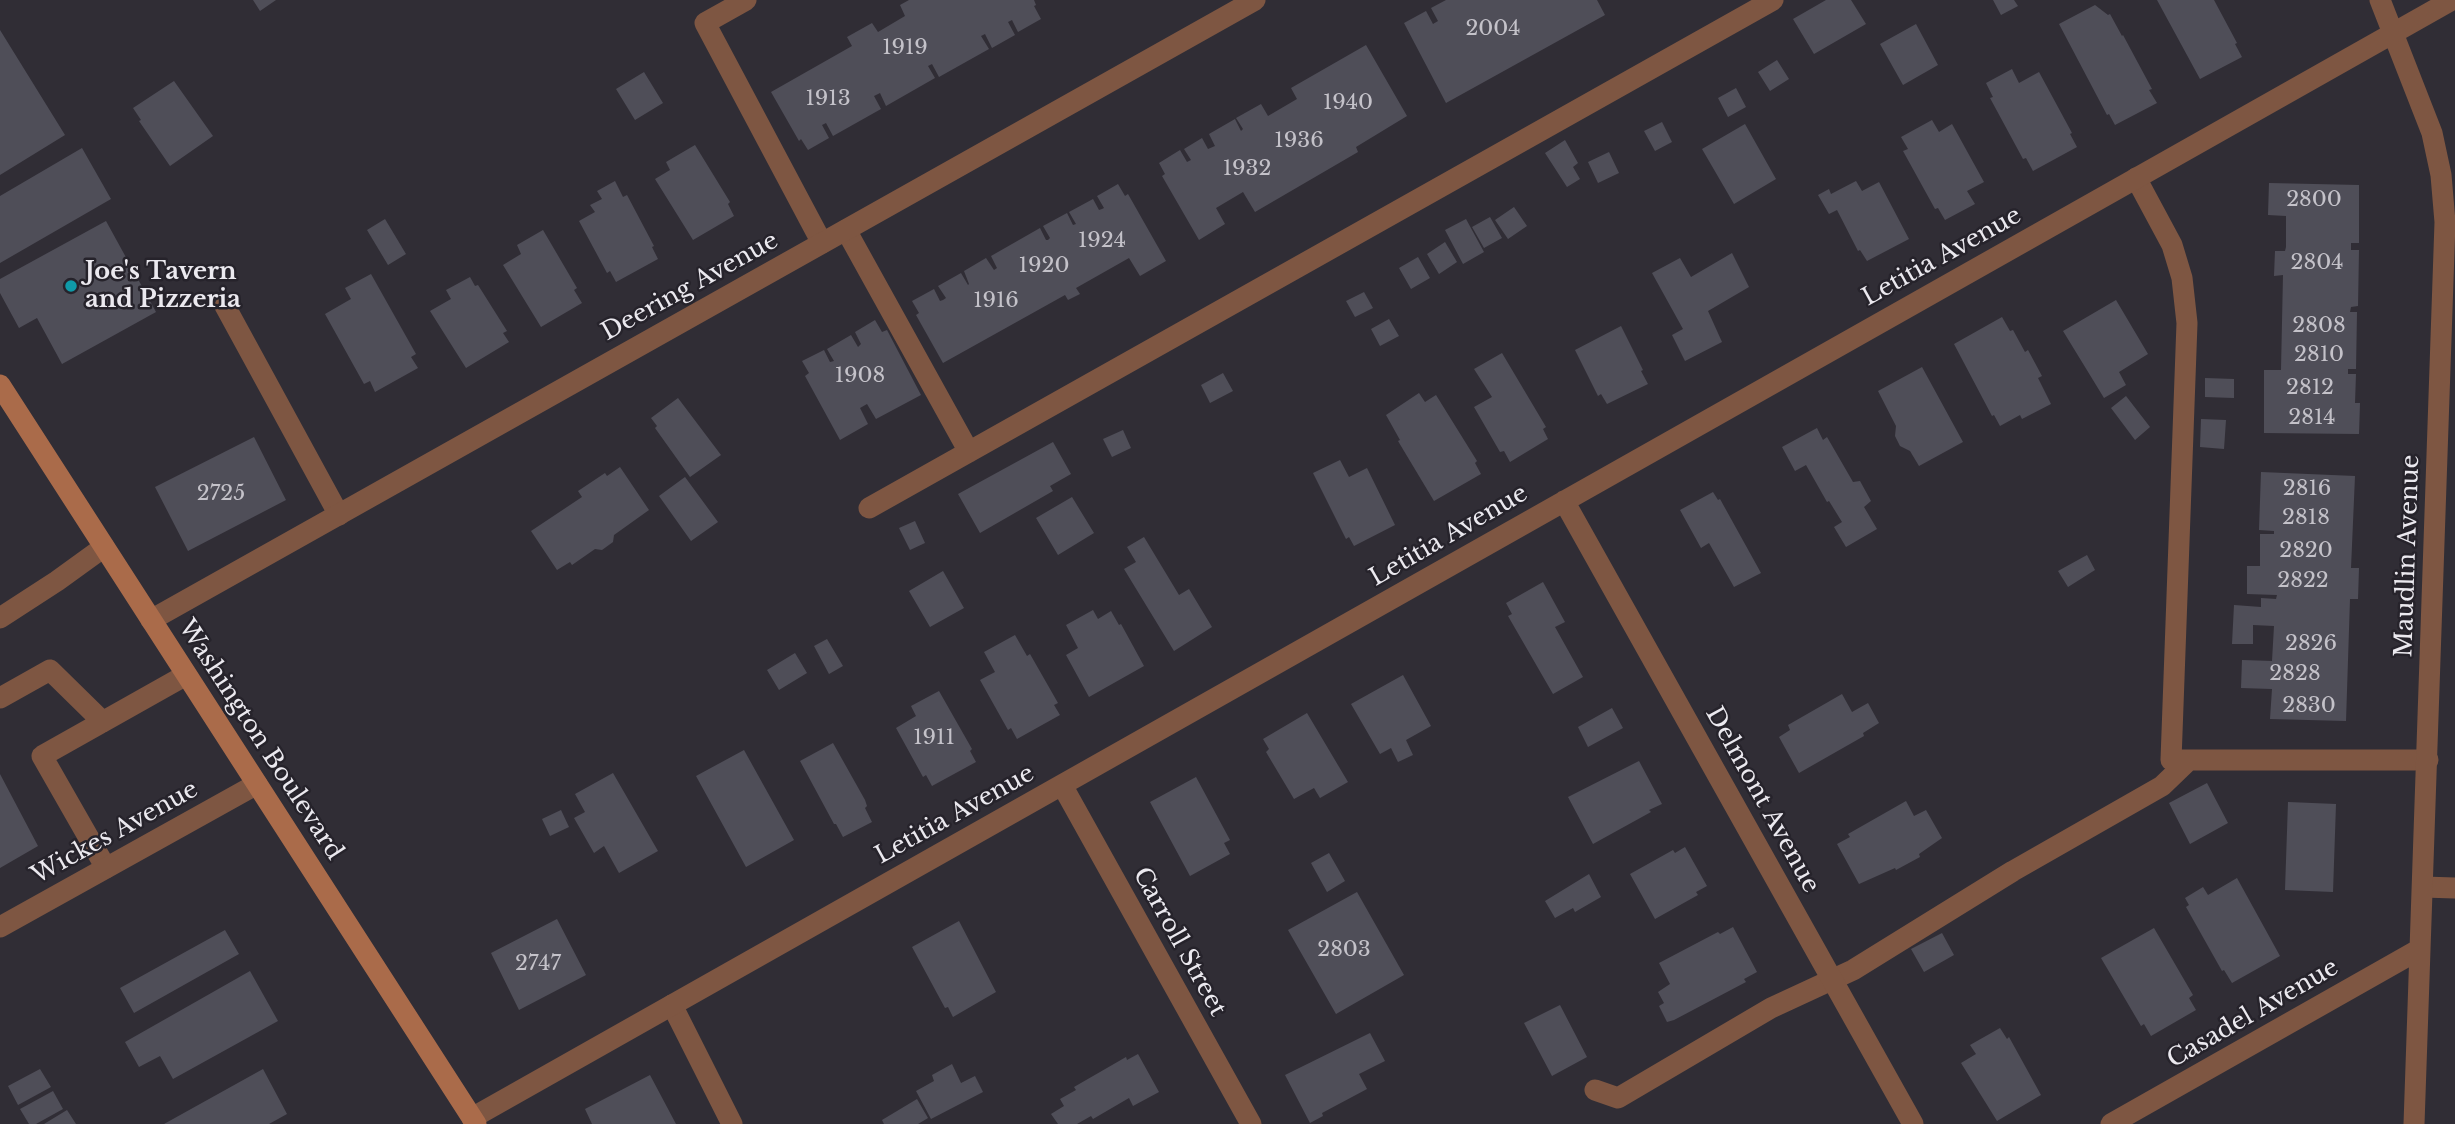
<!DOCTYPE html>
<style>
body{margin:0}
canvas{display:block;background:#302d35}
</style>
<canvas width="2455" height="1124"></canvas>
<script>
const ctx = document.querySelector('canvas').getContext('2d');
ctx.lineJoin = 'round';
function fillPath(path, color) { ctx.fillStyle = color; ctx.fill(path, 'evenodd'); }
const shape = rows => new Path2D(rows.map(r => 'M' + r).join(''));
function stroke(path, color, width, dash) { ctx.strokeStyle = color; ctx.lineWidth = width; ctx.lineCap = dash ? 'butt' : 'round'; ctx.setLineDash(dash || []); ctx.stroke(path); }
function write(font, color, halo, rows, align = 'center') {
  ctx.font = font + ' "Libre Baskerville",serif'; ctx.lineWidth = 5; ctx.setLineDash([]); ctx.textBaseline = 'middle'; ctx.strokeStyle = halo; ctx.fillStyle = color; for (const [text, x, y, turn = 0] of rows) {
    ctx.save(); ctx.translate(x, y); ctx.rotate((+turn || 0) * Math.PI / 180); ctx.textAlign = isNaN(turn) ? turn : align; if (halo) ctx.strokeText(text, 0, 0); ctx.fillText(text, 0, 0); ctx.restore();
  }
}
const building = shape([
 [253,0,276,0,260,11],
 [909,0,1034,0,1036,5,1034,6,1041,19,1018,32,1012,20,1008,22,1015,35,992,48,985,34,981,36,989,49,939,77,932,64,928,66,935,78,886,106,880,93,874,96,881,109,833,136,826,123,822,125,829,138,808,150,801,139,799,141,771,92,852,46,847,37,872,23,878,32,905,16,900,5],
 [1446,0,1597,0,1605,15,1446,103,1404,23,1426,11,1433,24,1438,21,1431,8],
 [1826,0,1851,0,1866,24,1814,54,1793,19],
 [1993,0,2014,0,2018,6,2001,15],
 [2157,0,2214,0,2237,43,2235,44,2242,57,2200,79],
 [2095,5,2108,15,2110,14,2122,36,2123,35,2152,89,2149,90,2157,103,2115,125,2109,114,2107,115,2059,24],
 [1916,24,1938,65,1903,85,1880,44],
 [0,30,65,135,0,175],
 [1366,45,1407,116,1356,147,1358,152,1255,212,1243,192,1216,208,1225,224,1199,240,1162,176,1165,174,1159,163,1180,150,1187,162,1191,160,1184,149,1202,138,1208,149,1215,146,1209,134,1235,119,1241,131,1243,129,1236,118,1261,104,1268,116,1297,99,1291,88],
 [1777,60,1789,79,1770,91,1758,72],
 [2012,69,2019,83,2039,72,2072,133,2070,134,2077,147,2033,171,2026,158,2023,159,1990,98,1993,97,1986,83],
 [644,72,663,103,635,120,616,89],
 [174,81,213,136,170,166,139,121,141,120,133,108],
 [1736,88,1746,107,1728,117,1718,98],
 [1932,120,1939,132,1952,124,1984,182,1967,191,1975,204,1945,220,1938,208,1935,209,1903,151,1908,149,1901,137],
 [1662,122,1672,142,1655,151,1644,131],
 [1745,124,1776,179,1734,204,1702,149],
 [1565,140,1578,163,1573,167,1580,179,1567,187,1545,153],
 [695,145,730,202,728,204,734,216,693,240,655,179,670,170,666,162],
 [82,148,111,199,0,263,0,196],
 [1609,152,1619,173,1598,183,1588,162],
 [615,181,623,197,627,195,654,246,652,247,658,259,616,282,610,271,607,273,579,221,595,212,590,205,602,199,597,191],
 [1856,181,1862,191,1879,182,1909,239,1867,261,1860,250,1858,251,1837,210,1829,214,1818,195,1829,189,1831,194],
 [2269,183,2359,185,2359,243,2351,243,2351,250,2359,250,2358,306,2351,307,2350,312,2357,312,2356,369,2348,369,2348,374,2356,374,2355,403,2360,403,2359,434,2264,433,2264,370,2281,370,2283,275,2274,276,2275,251,2285,251,2286,247,2286,216,2268,215],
 [1118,184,1125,196,1128,194,1166,261,1140,276,1129,258,1076,288,1080,294,1068,300,1065,295,943,363,916,315,919,313,912,301,934,289,940,301,943,300,946,298,938,286,961,273,968,285,969,284,964,271,986,258,994,270,997,268,991,256,1040,228,1046,240,1048,240,1050,238,1043,226,1067,213,1073,225,1076,224,1069,212,1093,199,1099,210,1102,209,1104,208,1097,196],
 [1514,207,1527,226,1508,239,1495,220],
 [1490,217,1502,238,1484,248,1472,227],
 [385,219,406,254,388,265,367,230],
 [1466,219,1484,252,1463,264,1445,230],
 [106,221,156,312,62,364,37,318,19,328,0,293,0,279],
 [543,230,577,288,574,290,582,303,541,327,503,265,521,254,517,245],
 [1445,242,1457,262,1439,274,1427,254],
 [1732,253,1749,287,1708,311,1722,342,1685,361,1672,335,1683,329,1652,273,1680,258,1691,277],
 [1418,257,1430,278,1411,289,1399,268],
 [371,274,416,354,411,357,418,368,375,392,370,381,364,384,325,314,351,299,345,288],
 [470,277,475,286,478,285,507,331,503,333,509,342,466,368,430,311,451,299,446,290],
 [1364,292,1373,308,1355,317,1346,301],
 [2116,300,2148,354,2119,372,2126,385,2104,398,2063,331],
 [2002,317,2010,331,2013,330,2025,352,2028,350,2042,376,2038,378,2051,404,2022,419,2020,415,2000,426,1994,415,1992,416,1954,344],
 [1389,319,1399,336,1380,346,1371,329],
 [875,320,882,332,887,330,921,395,876,419,867,404,860,408,868,424,840,440,805,376,809,373,802,361,824,350,830,362,834,361,827,349,851,335,858,347,861,344,855,332],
 [1621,326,1643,370,1641,371,1648,384,1607,404,1601,394,1598,396,1575,350],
 [1502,353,1546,427,1543,429,1548,439,1510,462,1504,451,1500,452,1474,407,1492,397,1474,369],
 [1922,367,1963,442,1919,466,1910,451,1900,446,1895,436,1896,426,1878,391],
 [1223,373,1233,391,1210,403,1201,385],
 [2205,378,2234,379,2234,398,2205,397],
 [1419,393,1425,402,1436,395,1477,461,1475,463,1481,474,1434,501,1398,441,1400,440,1386,415],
 [2126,396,2150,427,2135,440,2111,408],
 [678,398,721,455,690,477,655,428,657,426,651,418],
 [2201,419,2226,420,2224,449,2200,447],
 [1817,428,1823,440,1827,437,1853,482,1860,481,1871,501,1864,507,1877,529,1846,547,1834,527,1842,522,1829,501,1827,502,1806,465,1795,471,1782,447],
 [1123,430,1131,448,1112,457,1103,439],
 [254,437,286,500,188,551,155,487],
 [1053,442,1071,474,1050,486,1053,491,980,533,958,494],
 [1340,460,1349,477,1367,468,1395,525,1354,546,1349,537,1346,539,1313,473],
 [620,467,649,510,614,535,613,542,602,550,595,549,572,565,570,562,557,570,531,531,582,497,578,491,605,473,607,476],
 [2261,472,2355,476,2351,568,2359,568,2358,599,2350,599,2346,721,2270,719,2272,689,2241,688,2242,660,2272,661,2274,626,2253,625,2253,644,2232,644,2234,605,2261,607,2261,598,2276,599,2277,595,2247,594,2247,566,2260,566,2260,534,2274,534,2274,531,2259,530],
 [685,477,718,522,691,541,659,496],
 [1713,492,1718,500,1720,499,1761,573,1734,587,1709,543,1701,548,1680,510],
 [1072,497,1094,533,1058,555,1036,518],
 [915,521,925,543,910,550,899,528],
 [1144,537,1179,595,1189,589,1212,627,1174,651,1124,569,1136,562,1127,547],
 [2087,555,2095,570,2068,587,2058,571],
 [943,571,964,608,930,627,909,591],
 [1543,582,1565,622,1555,627,1583,677,1553,694,1508,616,1512,614,1506,603],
 [1093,610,1098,619,1111,611,1119,625,1121,624,1144,666,1089,697,1066,655,1078,648,1066,625],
 [1015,635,1027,656,1030,654,1058,703,1054,705,1060,715,1017,739,1011,728,1008,730,980,680,995,672,984,652],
 [827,639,843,666,829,674,814,646],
 [795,653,807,673,779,690,767,670],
 [1403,675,1431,726,1406,740,1413,755,1398,762,1391,748,1380,754,1351,704],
 [939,691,972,749,970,751,976,762,932,786,926,775,923,777,896,728,916,716,911,706],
 [1842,694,1852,712,1868,703,1879,723,1863,733,1864,736,1799,773,1779,737,1790,730,1788,725],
 [1612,708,1623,728,1588,747,1578,727],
 [1307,713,1348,782,1320,798,1314,788,1294,799,1266,752,1269,749,1263,739],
 [833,743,865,800,867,806,865,808,872,822,843,837,836,824,834,824,800,761],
 [744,750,794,840,746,867,696,776],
 [1639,761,1662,804,1649,810,1651,812,1593,844,1568,797],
 [613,773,658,851,619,873,604,846,594,853,574,818,585,812,575,794],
 [0,774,38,846,0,868],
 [1196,777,1230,840,1224,843,1230,854,1190,876,1150,802],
 [2207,783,2228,823,2190,844,2169,803],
 [1906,801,1914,816,1926,810,1942,838,1919,854,1920,857,1896,870,1895,868,1859,884,1837,844,1850,837,1848,834],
 [2288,802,2336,804,2333,892,2285,890],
 [561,810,569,827,550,836,542,819],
 [1685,847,1707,886,1696,892,1698,895,1655,919,1630,874,1673,850,1675,853],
 [1329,853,1345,881,1327,892,1311,863],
 [1589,874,1601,897,1575,912,1573,908,1555,918,1545,901],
 [2237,878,2280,956,2232,983,2224,970,2222,971,2186,907,2189,905,2185,898,2203,887,2208,895],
 [1357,892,1404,975,1336,1014,1288,930],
 [557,919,586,975,519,1010,491,953],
 [959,921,996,992,953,1017,948,1007,945,1008,912,947],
 [1733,927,1757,972,1744,979,1746,982,1674,1020,1667,1022,1659,1006,1664,1003,1658,992,1670,984,1659,963,1718,932,1720,934],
 [2154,928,2193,995,2189,998,2196,1010,2151,1036,2144,1024,2141,1026,2101,958],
 [225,930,239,954,134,1013,120,988],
 [1942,933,1954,955,1924,972,1911,949],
 [250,971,278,1021,173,1079,160,1056,139,1067,125,1042],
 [1560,1005,1587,1057,1552,1076,1524,1023],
 [2000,1028,2007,1039,2009,1037,2041,1095,1997,1121,1961,1063,1976,1054,1970,1045],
 [1370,1033,1385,1061,1359,1074,1367,1089,1322,1113,1323,1116,1310,1123,1285,1075],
 [1138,1054,1159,1092,1133,1106,1129,1098,1093,1119,1091,1116,1077,1124,1058,1124,1051,1114,1064,1106,1060,1099,1076,1090,1074,1087,1126,1057,1127,1060],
 [952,1064,961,1083,975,1076,983,1092,931,1119,916,1091,934,1081,932,1075],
 [40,1069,51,1087,18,1105,8,1086],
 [263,1069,287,1114,269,1124,164,1124],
 [650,1075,676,1124,592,1124,585,1109],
 [53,1091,63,1109,36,1124,29,1124,20,1109],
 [917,1099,928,1118,918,1124,884,1124,882,1120],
 [67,1110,76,1124,44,1124]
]);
const lane = shape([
 [746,0,705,23,822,243],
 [2136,178,2172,245,2182,278,2187,323,2171,760,2428,760],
 [846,230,969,452],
 [225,306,339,515],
 [869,508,1773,0],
 [0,618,57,581,104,547],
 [0,698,50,670,103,722],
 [106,868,42,756,186,675],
 [2423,887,2455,888],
 [672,1005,732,1124],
 [1595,1090,1618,1098,1771,1008,1853,970,2013,871,2162,786,2189,760]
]);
const street = shape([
 [2380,0,2432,133,2441,175,2445,222,2414,1124],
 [1564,501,1913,1124],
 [151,620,1255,0],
 [1062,785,1251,1124],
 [0,927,257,784],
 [472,1118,2452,0],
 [2111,1124,2420,949]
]);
const secondary = shape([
 [0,385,476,1124]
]);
const markers = [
 [71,286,7,"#0f9aa8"]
];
const numberNames = [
 ["2004",1493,29],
 ["1919",905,48],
 ["1913",828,99],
 ["1940",1348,103],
 ["1936",1299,141],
 ["1932",1247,169],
 ["2800",2314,200],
 ["1924",1102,241],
 ["2804",2317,263],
 ["1920",1044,266],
 ["1916",996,301],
 ["2808",2319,326],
 ["2810",2319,355],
 ["1908",860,376],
 ["2812",2310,388],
 ["2814",2312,418],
 ["2816",2307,489],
 ["2725",221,494],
 ["2818",2306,518],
 ["2820",2306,551],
 ["2822",2303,581],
 ["2826",2311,644],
 ["2828",2295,674],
 ["2830",2309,706],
 ["1911",934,738],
 ["2803",1344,950],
 ["2747",538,964]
];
const streetNames = [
 ["Letitia Avenue",1942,257,-29],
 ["Deering Avenue",690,287,-29],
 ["Letitia Avenue",1449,536,-30],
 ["Maudlin Avenue",2408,556,-88],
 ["Washington Boulevard",260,740,57],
 ["Delmont Avenue",1762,800,61],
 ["Letitia Avenue",955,815,-29],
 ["Wickes Avenue",115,833,-29],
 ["Carroll Street",1179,942,61],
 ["Casadel Avenue",2253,1014,-30]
];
const poiNames = [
 ["Joe's Tavern",85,272],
 ["and Pizzeria",85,300]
];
fillPath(building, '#4f4e58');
stroke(lane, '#7e5642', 21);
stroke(street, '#7e5642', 21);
stroke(secondary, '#aa6b4a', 21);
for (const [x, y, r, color] of markers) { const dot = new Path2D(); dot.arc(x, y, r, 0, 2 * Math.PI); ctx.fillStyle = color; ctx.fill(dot); stroke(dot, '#26232b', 2.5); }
write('21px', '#c4c2c9', null, numberNames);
write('24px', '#ebe9ef', '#26232b', streetNames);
write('bold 24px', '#ebe9ef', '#26232b', poiNames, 'left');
</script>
